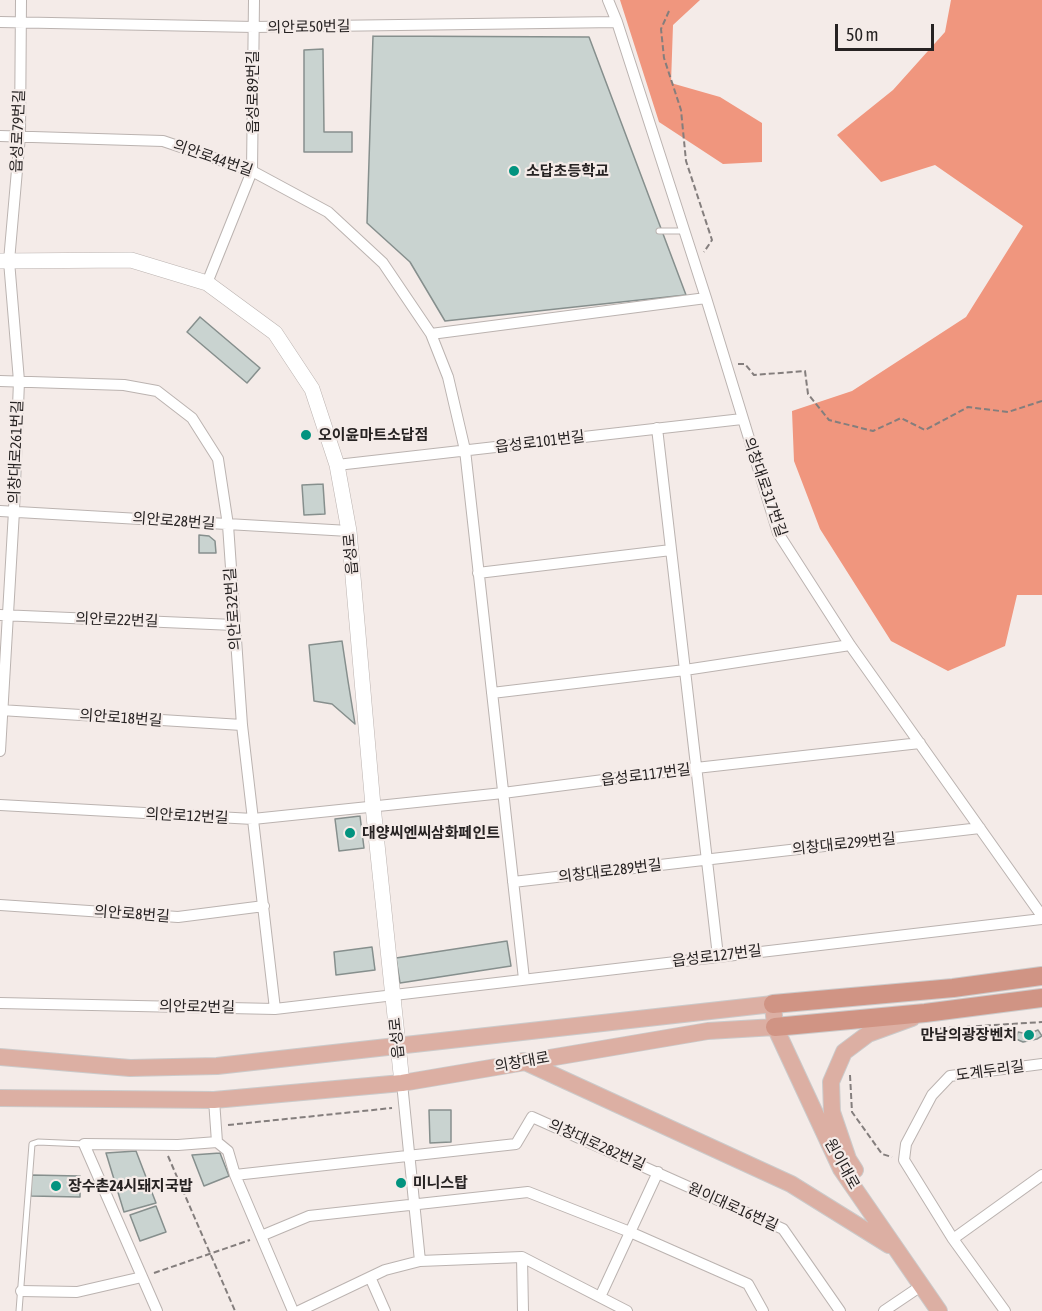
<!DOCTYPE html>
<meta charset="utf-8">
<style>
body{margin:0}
#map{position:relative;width:1042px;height:1311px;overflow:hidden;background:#f4ebe8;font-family:"Asap Condensed",sans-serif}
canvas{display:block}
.scale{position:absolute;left:835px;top:24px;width:99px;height:27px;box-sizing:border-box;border:3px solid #262222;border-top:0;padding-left:8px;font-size:18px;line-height:21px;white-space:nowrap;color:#262222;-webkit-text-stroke:4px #f4ebe8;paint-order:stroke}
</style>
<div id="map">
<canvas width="1042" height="1311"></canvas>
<div class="scale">50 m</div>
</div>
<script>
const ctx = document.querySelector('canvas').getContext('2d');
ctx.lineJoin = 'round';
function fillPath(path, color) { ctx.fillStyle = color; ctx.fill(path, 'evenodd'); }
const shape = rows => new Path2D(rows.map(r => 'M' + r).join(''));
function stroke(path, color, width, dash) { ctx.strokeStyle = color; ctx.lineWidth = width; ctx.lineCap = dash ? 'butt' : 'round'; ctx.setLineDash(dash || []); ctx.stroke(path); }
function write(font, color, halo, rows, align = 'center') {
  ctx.font = font + ' "Asap Condensed","Noto Sans KR",sans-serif'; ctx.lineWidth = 4.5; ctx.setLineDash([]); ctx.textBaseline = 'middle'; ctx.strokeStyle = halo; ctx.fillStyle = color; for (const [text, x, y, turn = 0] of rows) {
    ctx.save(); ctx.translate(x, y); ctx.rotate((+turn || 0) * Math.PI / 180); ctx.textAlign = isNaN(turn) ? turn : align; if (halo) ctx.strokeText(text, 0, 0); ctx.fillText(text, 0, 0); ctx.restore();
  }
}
const forest = shape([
 [620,0,700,0,673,25,671,83,720,97,762,123,762,162,723,164,659,122],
 [951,0,1042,0,1042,595,1017,595,1005,646,948,671,891,641,820,529,794,461,792,411,852,391,966,317,1023,226,935,165,881,182,837,135,893,90,945,32]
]);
const building = shape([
 [373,36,589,37,686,295,445,321,410,262,367,223,373,36],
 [323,49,324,132,352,132,352,152,304,152,304,50,323,49],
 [200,317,260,368,247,383,187,332,200,317],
 [323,484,325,514,304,515,302,485,323,484],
 [199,535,209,536,215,541,216,553,199,553,199,535],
 [342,641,348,681,355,724,332,704,314,701,309,645,342,641],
 [360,816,364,848,339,851,335,819,360,816],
 [507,941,511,966,400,983,396,958,507,941],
 [372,947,375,970,336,975,334,952,372,947],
 [1038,1030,1042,1036,1037,1039,1023,1042,1016,1039,1018,1032,1028,1034,1038,1030],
 [429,1110,451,1110,451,1142,430,1143,429,1110],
 [136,1151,156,1203,124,1212,106,1153,136,1151],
 [220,1153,229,1176,204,1186,192,1155,220,1153],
 [31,1175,80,1176,80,1197,31,1196,31,1175],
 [156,1206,166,1232,140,1241,130,1215,156,1206]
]);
const path = shape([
 [669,11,661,29,664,58,681,110,686,161,712,240,704,252],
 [738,364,745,364,754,375,805,371,808,394,829,420,873,431,901,418,925,430,968,407,1008,412,1042,401],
 [931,1029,1042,1022],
 [850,1075,852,1112,882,1154,892,1157],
 [228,1125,392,1108],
 [168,1156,235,1311],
 [154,1273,250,1240]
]);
const service = shape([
 [659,231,684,231],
 [19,1311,32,1144,38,1142,84,1144]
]);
const minor = shape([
 [608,0,617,22,706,298,778,533,850,645,1042,916],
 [0,22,254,27,617,22],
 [0,136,163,141,252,171,328,212,383,263,431,334,448,377,465,450,524,979],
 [207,283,252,171,254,0],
 [431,334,706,298],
 [0,381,124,385,157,391,192,418,218,459,228,525,242,725,275,1009],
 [657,428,718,956],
 [337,465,742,419],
 [0,511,349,531],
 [478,573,671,550],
 [0,615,234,625],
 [492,693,685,670,850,645],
 [0,710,242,725],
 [0,751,14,511,19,381,9,261,20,136,21,0],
 [0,805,253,819,503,793,696,768,920,743],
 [513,882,980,828],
 [0,905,178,917,264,906],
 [0,1003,275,1009,1042,919],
 [402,1083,420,1261],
 [217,1142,228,1151,235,1175,293,1311],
 [235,1175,516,1144,532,1117,783,1229,840,1311],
 [261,1236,309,1216,528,1192,630,1232,748,1284,763,1311],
 [953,1239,1042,1175],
 [522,1257,523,1311],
 [370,1277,385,1311],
 [21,1291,77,1292,142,1277],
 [600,1297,658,1172],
 [157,1311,84,1144,178,1145,217,1142,214,1100],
 [299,1311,385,1270,420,1261,522,1257,627,1311],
 [884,1311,921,1286],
 [1005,1311,953,1239,904,1160,906,1144,932,1095,950,1076,1042,1064]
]);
const secondary = shape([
 [0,261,131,260,207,283,275,333,312,389,337,465,349,531,373,806,402,1083]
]);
const primary = shape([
 [0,1057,130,1068,217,1066,773,1004,775,1027,841,1169,939,1311],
 [523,1061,791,1184,889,1245],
 [0,1098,214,1100,402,1083,708,1031,775,1027],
 [855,1170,848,1159,832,1112,831,1082,844,1052,868,1034,912,1018]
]);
const trunk = shape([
 [773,1004,953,988,1042,976],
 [775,1027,925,1013,1042,998]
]);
const markers = [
 [514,171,6,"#02937f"],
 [306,435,6,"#02937f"],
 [350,833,6,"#02937f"],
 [1029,1035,6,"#02937f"],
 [401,1183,6,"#02937f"],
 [56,1186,6,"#02937f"]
];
const streetNames = [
 ["의안로50번길",309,27,-1],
 ["읍성로89번길",253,92,-90],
 ["읍성로79번길",18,131,-88],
 ["의안로44번길",213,158,19],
 ["읍성로101번길",540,442,-7],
 ["의창대로261번길",16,452,-88],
 ["의창대로317번길",765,487,71],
 ["의안로28번길",174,521,4],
 ["읍성로",351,554,-95],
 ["의안로32번길",233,609,-94],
 ["의안로22번길",117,620,2],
 ["의안로18번길",121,718,4],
 ["읍성로117번길",646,775,-7],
 ["의안로12번길",187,816,3],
 ["의창대로299번길",844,844,-6],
 ["의창대로289번길",610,871,-7],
 ["의안로8번길",132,914,4],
 ["읍성로127번길",717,956,-7],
 ["의안로2번길",197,1007,1],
 ["읍성로",397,1038,-96],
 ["의창대로",522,1062,-10],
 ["도계두리길",990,1071,-8],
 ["의창대로282번길",597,1145,24],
 ["원이대로",842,1164,61],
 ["원이대로16번길",733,1207,24]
];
const poiNames = [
 ["소답초등학교",526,171],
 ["오이윤마트소답점",318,435],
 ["대양씨엔씨삼화페인트",362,833],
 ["만남의광장벤치",1017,1035,"right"],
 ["미니스탑",413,1183],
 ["장수촌24시돼지국밥",68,1186]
];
fillPath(forest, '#f0967e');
fillPath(building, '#c9d3d0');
stroke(building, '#868f8d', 1.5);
stroke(service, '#bbb3b0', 7);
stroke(minor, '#bbb3b0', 12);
stroke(secondary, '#bbb3b0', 16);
stroke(primary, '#cbcaca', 18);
stroke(trunk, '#cbcaca', 20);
stroke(path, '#847e7d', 2, [6, 3]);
stroke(service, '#fff', 5);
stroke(minor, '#fff', 10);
stroke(secondary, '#fff', 15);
stroke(primary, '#dcafa3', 16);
stroke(trunk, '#d09484', 18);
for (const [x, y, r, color] of markers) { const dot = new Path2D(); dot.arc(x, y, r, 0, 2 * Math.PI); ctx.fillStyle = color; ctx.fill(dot); stroke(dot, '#f4ebe8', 2); }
write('15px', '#262222', '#f4ebe8', streetNames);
write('bold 15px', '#262222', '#f4ebe8', poiNames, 'left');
</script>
